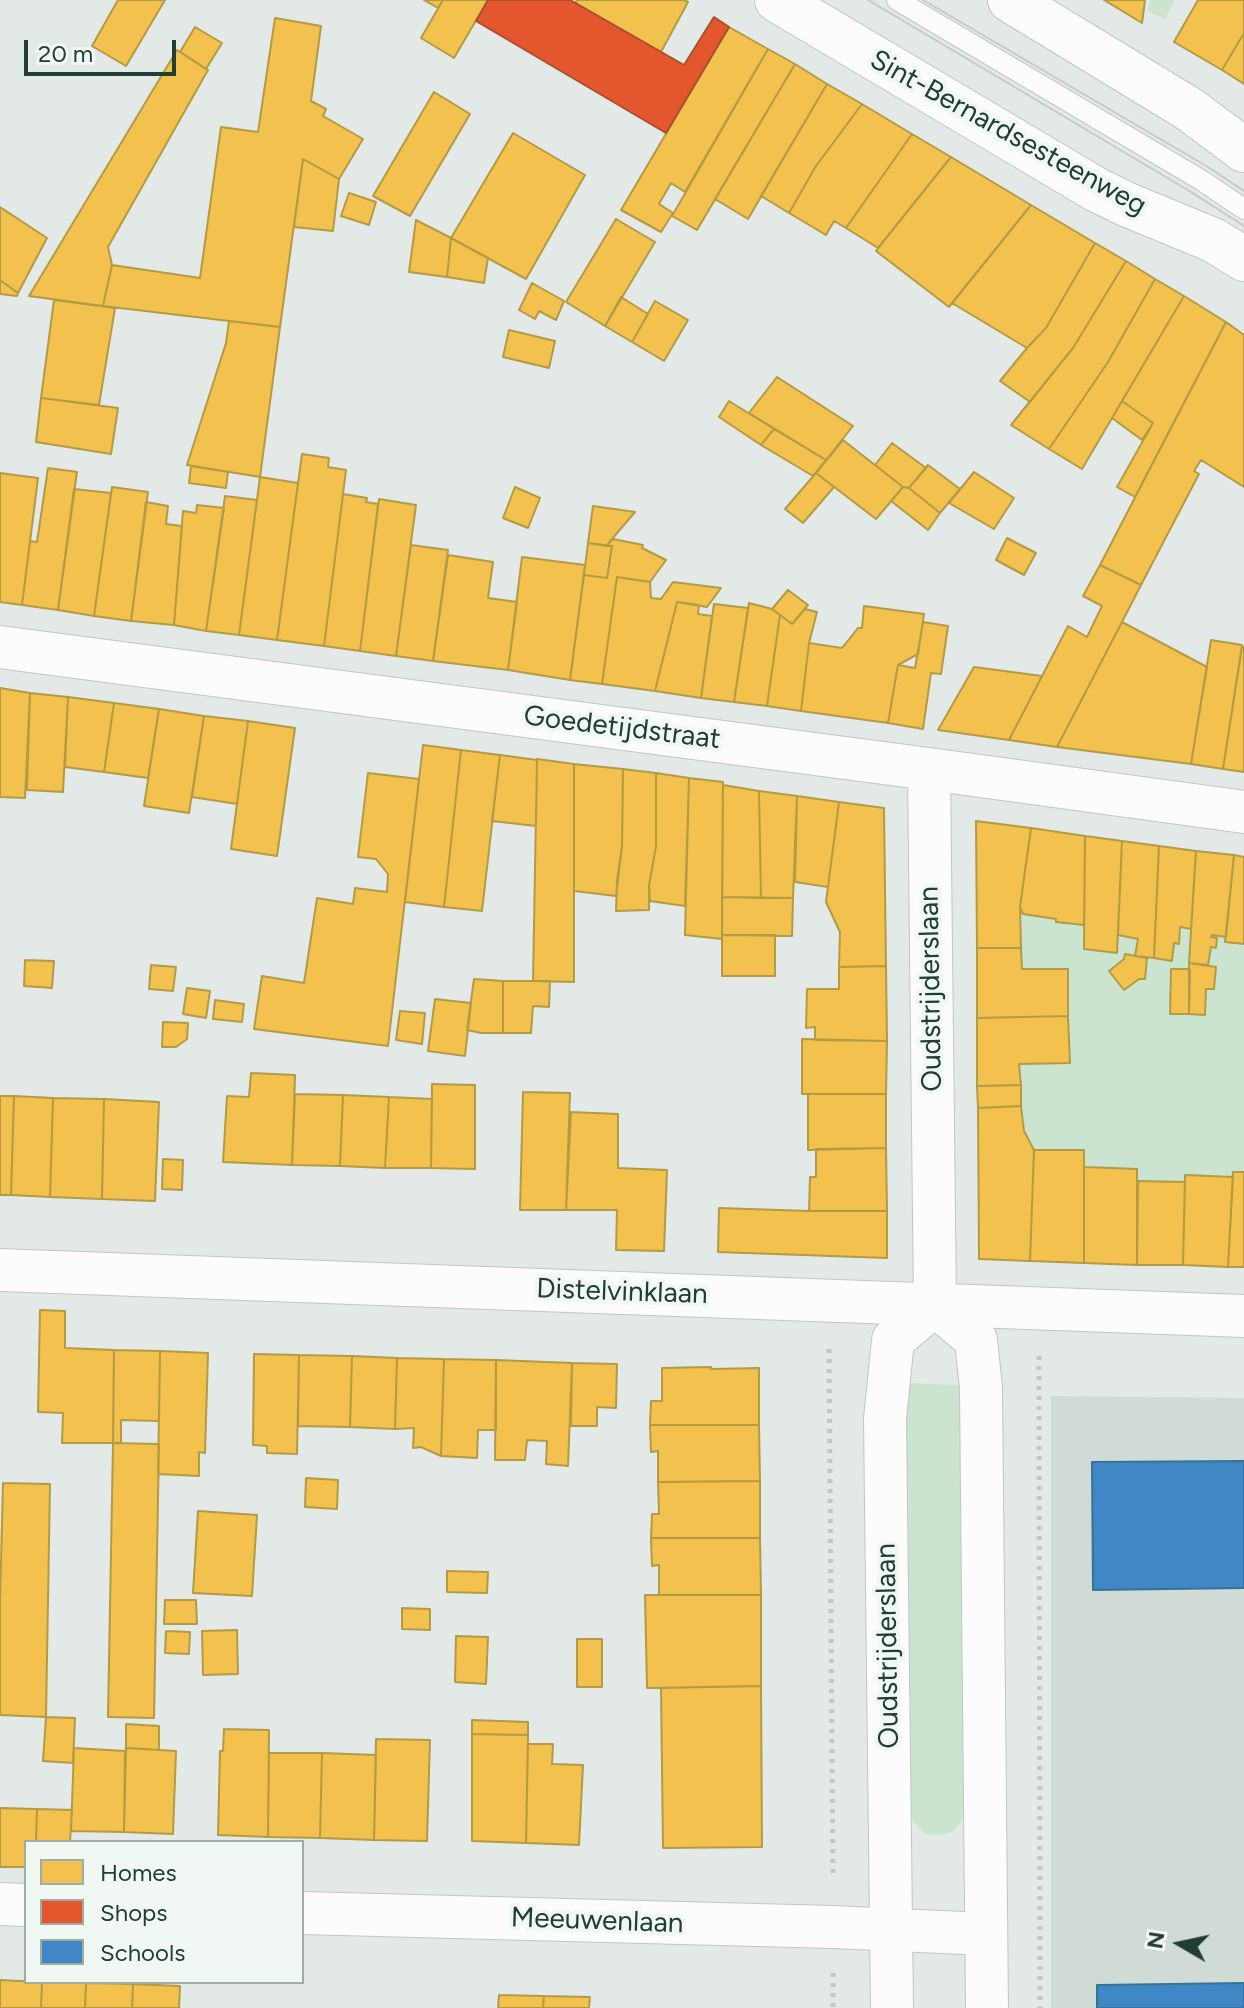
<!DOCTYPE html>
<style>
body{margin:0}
#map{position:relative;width:1244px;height:2008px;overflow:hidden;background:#e3e9e6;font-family:Figtree,sans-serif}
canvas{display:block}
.legend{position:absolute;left:24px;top:1840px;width:280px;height:144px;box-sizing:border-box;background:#f1f8f3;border:2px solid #9daea5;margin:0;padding:10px 14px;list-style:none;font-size:24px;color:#203e31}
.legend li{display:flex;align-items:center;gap:16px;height:40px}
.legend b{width:40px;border:2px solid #9daea5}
.north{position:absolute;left:1140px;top:1904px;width:80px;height:80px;-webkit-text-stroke:6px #f1f8f3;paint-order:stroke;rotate:279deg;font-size:22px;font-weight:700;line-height:32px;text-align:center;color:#203e31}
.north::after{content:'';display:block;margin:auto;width:28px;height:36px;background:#203e31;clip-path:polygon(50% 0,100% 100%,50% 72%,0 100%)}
.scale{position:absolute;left:24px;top:40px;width:152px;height:36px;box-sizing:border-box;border:4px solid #203e31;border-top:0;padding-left:10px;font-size:24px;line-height:28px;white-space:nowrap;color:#203e31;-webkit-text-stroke:6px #f1f8f3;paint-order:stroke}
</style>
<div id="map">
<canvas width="1244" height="2008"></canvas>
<ul class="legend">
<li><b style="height:22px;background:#f2c14e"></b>Homes</li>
<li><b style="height:22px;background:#e4572e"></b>Shops</li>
<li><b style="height:22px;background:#3f88c5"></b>Schools</li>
</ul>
<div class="north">N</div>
<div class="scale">20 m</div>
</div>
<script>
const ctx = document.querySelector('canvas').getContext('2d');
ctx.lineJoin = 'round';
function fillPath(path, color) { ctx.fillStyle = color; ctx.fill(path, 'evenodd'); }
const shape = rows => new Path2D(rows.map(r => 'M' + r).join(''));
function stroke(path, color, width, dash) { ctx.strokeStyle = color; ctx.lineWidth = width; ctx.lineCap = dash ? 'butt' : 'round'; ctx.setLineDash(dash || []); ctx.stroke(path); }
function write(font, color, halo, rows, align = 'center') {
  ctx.font = font + ' Figtree,sans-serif'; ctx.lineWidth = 8; ctx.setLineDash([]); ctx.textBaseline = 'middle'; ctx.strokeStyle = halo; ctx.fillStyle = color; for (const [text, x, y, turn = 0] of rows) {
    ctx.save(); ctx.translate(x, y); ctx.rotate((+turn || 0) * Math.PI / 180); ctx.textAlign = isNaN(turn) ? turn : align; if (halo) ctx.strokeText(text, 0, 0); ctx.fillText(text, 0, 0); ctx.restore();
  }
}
const built = shape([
 [1051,1396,1244,1398,1244,2008,1051,2008]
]);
const green = shape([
 [1150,0,1175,0,1165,19,1148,11],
 [1020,907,1024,915,1056,919,1057,922,1084,925,1084,949,1117,953,1118,935,1138,939,1135,956,1124,959,1110,971,1124,990,1139,979,1145,979,1147,958,1172,960,1174,943,1179,943,1180,927,1191,929,1189,962,1190,969,1171,1014,1205,1015,1206,989,1214,988,1216,967,1208,965,1211,947,1216,947,1217,939,1211,937,1212,935,1226,937,1226,942,1244,944,1244,1172,1233,1172,1233,1177,1185,1175,1185,1182,1138,1181,1137,1169,1084,1167,1084,1150,1034,1150,1024,1131,1019,1064,1070,1063,1068,970,1022,969],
 [905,1383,961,1385,965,1802,962,1821,952,1832,939,1835,924,1833,906,1814]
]);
const homes = shape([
 [118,0,165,0,126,66,92,46,118,0],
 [424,0,443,0,438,8,424,0],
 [443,0,488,0,454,58,421,38,443,0],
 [577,0,684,0,688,2,661,52,575,3,577,0],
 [1104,0,1145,0,1142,23,1104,0],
 [1198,0,1244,0,1244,33,1222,70,1174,42,1198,0],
 [275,18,321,26,311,101,326,109,323,116,363,139,339,179,303,159,280,327,103,306,112,265,200,278,221,127,258,132,275,18],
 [195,27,222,43,206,69,180,52,195,27],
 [729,27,768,49,685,192,671,183,659,204,673,213,661,232,621,210,729,27],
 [1244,33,1244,84,1222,70,1244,33],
 [768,49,795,64,697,230,672,216,768,49],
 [177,50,208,70,108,247,112,265,103,306,29,296,177,50],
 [795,64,827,84,748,219,715,199,795,64],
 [827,84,862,104,816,166,789,213,761,196,827,84],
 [434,92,470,114,410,216,373,196,434,92],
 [862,104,912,134,846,228,834,221,826,235,789,213,816,166,862,104],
 [513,133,585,175,526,279,451,238,513,133],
 [912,134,951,157,878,248,846,228,912,134],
 [951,157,1031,205,949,307,876,251,951,157],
 [303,159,339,179,333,231,294,227,303,159],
 [349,193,376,202,369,225,341,216,349,193],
 [1031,205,1095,243,1046,328,1027,348,952,303,1031,205],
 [0,207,47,238,18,293,0,280,0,207],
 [616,219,655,242,605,326,566,302,616,219],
 [416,220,451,238,447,277,409,272,416,220],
 [451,238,488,258,484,283,447,277,451,238],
 [1095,243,1126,261,1073,348,1030,402,1000,381,1027,348,1046,328,1095,243],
 [1126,261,1155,279,1108,362,1049,449,1011,425,1073,348,1126,261],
 [1155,279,1184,296,1082,469,1049,449,1108,362,1155,279],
 [0,280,18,293,17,296,0,294,0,280],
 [532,283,564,301,556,320,539,311,535,319,519,310,532,283],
 [1184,296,1226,322,1135,497,1117,487,1153,423,1122,401,1184,296],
 [621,297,648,314,632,342,605,326,621,297],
 [54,300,115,308,99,405,41,398,54,300],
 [655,301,688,320,664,361,632,342,655,301],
 [229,321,280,327,260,477,187,465,226,343,229,321],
 [1226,322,1244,335,1244,487,1201,460,1194,471,1199,474,1141,585,1100,565,1226,322],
 [509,330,555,341,549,368,503,357,509,330],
 [777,377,853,426,826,460,749,413,777,377],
 [41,398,118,408,111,454,36,442,41,398],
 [729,401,774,429,761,445,719,417,729,401],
 [1122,401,1153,423,1142,440,1112,418,1122,401],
 [774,429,826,460,813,476,761,445,774,429],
 [843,440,903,487,876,519,816,473,843,440],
 [892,443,926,468,909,488,903,487,875,465,892,443],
 [302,454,329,458,328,467,346,470,324,646,277,640,302,454],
 [928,465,960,489,940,513,909,488,928,465],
 [191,466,228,472,226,488,189,483,191,466],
 [48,468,77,472,58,610,22,605,30,541,37,542,48,468],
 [974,472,1014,498,994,529,949,503,974,472],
 [0,473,38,478,22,605,0,602,0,473],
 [816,473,834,487,803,523,785,509,816,473],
 [260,477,298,483,277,640,239,635,260,477],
 [112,487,148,492,131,621,94,616,112,487],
 [515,487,540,498,528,528,503,518,515,487],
 [903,487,909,488,940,513,928,530,891,501,903,487],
 [74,489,111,493,94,616,58,610,74,489],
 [343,494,367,498,366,502,378,504,360,651,324,646,343,494],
 [225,496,257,500,239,635,206,631,225,496],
 [379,499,416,505,396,656,360,651,379,499],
 [146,502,168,506,166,524,182,526,174,625,131,621,146,502],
 [197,505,224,508,206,631,174,625,183,511,196,513,197,505],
 [593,506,635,512,606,546,588,543,593,506],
 [1007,538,1036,553,1024,575,996,560,1007,538],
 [613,539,643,545,642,548,666,560,650,582,617,577,602,684,570,680,584,575,607,578,612,546,606,546,613,539],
 [588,543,612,546,607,578,584,575,588,543],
 [411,545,448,550,433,661,396,656,411,545],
 [448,555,493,562,488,598,517,602,508,670,433,661,448,555],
 [522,557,585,565,570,680,508,670,522,557],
 [1100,565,1141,585,1122,622,1057,747,1009,740,1068,626,1087,637,1102,606,1083,596,1100,565],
 [617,577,650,582,651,598,661,599,673,582,721,588,707,607,677,602,655,691,602,684,617,577],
 [788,590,808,605,792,624,772,609,788,590],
 [677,602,699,605,698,614,712,616,701,698,655,691,677,602],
 [749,603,772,609,780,615,767,706,734,702,749,603],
 [714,604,748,608,734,702,701,698,714,604],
 [864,606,924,614,918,654,898,665,888,723,801,711,809,643,842,648,858,628,862,628,864,606],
 [805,609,817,612,809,643,801,711,767,706,780,615,792,624,805,609],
 [923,622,948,626,941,674,931,673,923,729,888,723,898,665,915,668,923,622],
 [1122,622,1207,667,1191,764,1057,747,1122,622],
 [1211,640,1242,645,1223,769,1191,764,1211,640],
 [1242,647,1244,647,1244,772,1223,769,1242,647],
 [974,667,1042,676,1009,740,938,730,974,667],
 [0,688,30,693,25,798,0,797,0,688],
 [30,693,68,697,63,792,27,790,30,693],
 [68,697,114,703,104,772,65,767,68,697],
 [114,703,159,709,148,778,104,772,114,703],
 [159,709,204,716,189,813,144,806,159,709],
 [204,716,248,721,237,804,192,797,204,716],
 [248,721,295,728,277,856,231,849,248,721],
 [423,745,461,750,444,907,405,902,423,745],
 [461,750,500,755,482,911,444,907,461,750],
 [500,755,537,760,536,826,492,821,500,755],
 [537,759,574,764,574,982,533,981,537,759],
 [574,764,623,769,622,846,616,896,574,891,574,764],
 [623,769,656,773,656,846,649,886,649,910,616,911,617,881,622,846,623,769],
 [368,773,419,779,388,1046,254,1029,262,976,304,983,317,898,353,904,355,888,387,892,388,874,376,859,358,857,368,773],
 [656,773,689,778,685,906,650,901,649,886,656,846,656,773],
 [689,778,723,782,722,939,685,935,689,778],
 [723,785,759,791,761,898,722,897,723,785],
 [759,791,797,796,793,898,761,898,759,791],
 [797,796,839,802,828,887,795,882,797,796],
 [839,802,884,808,886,966,839,967,840,932,826,902,839,802],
 [976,821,1031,828,1020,907,1021,948,977,948,976,821],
 [1031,828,1085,836,1084,925,1056,922,1056,919,1023,914,1020,907,1031,828],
 [1085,836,1122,841,1117,953,1084,949,1085,836],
 [1122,841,1159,846,1154,958,1135,956,1138,939,1118,935,1122,841],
 [1159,846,1196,851,1191,929,1180,927,1179,944,1174,943,1172,961,1154,958,1159,846],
 [1196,851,1234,855,1226,937,1212,935,1211,937,1217,938,1216,948,1211,947,1208,965,1189,963,1196,851],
 [1234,855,1244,857,1244,944,1225,942,1234,855],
 [722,897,793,898,792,936,722,935,722,897],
 [722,935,775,935,775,976,722,976,722,935],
 [977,948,1021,948,1022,969,1068,969,1068,1016,977,1018,977,948],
 [1125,954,1147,958,1145,979,1139,979,1124,990,1109,971,1124,959,1125,954],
 [25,960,54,961,52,988,24,986,25,960],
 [1189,963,1216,967,1214,989,1206,989,1205,1015,1189,1014,1189,963],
 [151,965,176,967,173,991,149,989,151,965],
 [886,966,887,1041,815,1040,815,1027,806,1028,807,989,839,989,839,967,886,966],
 [1171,969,1190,969,1189,1014,1170,1014,1171,969],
 [474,979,503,981,503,1033,481,1033,467,1030,474,979],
 [503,981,550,981,549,1007,533,1006,531,1033,503,1033,503,981],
 [187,988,210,991,206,1018,183,1014,187,988],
 [435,999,471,1003,465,1056,428,1051,435,999],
 [215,1000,244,1004,242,1022,213,1019,215,1000],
 [400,1011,425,1013,422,1044,396,1040,400,1011],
 [1068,1016,1070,1063,1019,1064,1021,1085,977,1086,977,1018,1068,1016],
 [163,1022,188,1023,187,1039,176,1047,162,1047,163,1022],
 [802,1039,887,1041,886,1094,802,1094,802,1039],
 [251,1073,295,1075,292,1165,223,1162,227,1096,249,1097,251,1073],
 [432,1084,475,1085,475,1169,431,1168,432,1084],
 [1021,1085,1021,1106,978,1108,977,1086,1021,1085],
 [523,1092,570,1093,566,1210,520,1210,523,1092],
 [295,1094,343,1095,340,1166,292,1165,295,1094],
 [808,1094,886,1094,886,1148,808,1150,808,1094],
 [343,1095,389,1097,385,1168,340,1166,343,1095],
 [0,1096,14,1096,11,1195,0,1195,0,1096],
 [14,1096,53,1098,50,1197,11,1195,14,1096],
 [389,1097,432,1099,431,1168,385,1168,389,1097],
 [53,1098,104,1099,102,1199,50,1197,53,1098],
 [104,1099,159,1102,155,1201,102,1199,104,1099],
 [1021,1106,1024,1131,1034,1150,1030,1261,979,1259,978,1108,1021,1106],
 [571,1112,618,1114,618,1168,667,1170,664,1251,616,1250,617,1210,566,1210,571,1112],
 [886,1148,887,1211,809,1211,810,1177,816,1177,816,1149,886,1148],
 [1034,1150,1084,1150,1084,1263,1030,1261,1034,1150],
 [163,1159,183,1160,182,1190,162,1189,163,1159],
 [1084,1167,1137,1169,1137,1265,1084,1263,1084,1167],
 [1233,1172,1244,1172,1244,1267,1228,1267,1233,1172],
 [1185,1175,1233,1177,1228,1267,1183,1265,1185,1175],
 [1138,1181,1185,1182,1183,1265,1137,1265,1138,1181],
 [719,1208,809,1211,887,1211,887,1258,718,1252,719,1208],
 [40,1310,65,1311,65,1348,114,1350,113,1443,62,1443,63,1413,38,1412,40,1310],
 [114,1350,160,1351,159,1421,121,1420,121,1443,113,1443,114,1350],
 [160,1351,208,1353,205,1453,199,1452,199,1476,158,1474,160,1351],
 [254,1354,299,1355,297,1454,267,1453,267,1446,253,1445,254,1354],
 [299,1355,352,1356,350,1427,298,1426,299,1355],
 [352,1356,397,1358,395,1429,350,1427,352,1356],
 [397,1358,444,1359,441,1456,421,1447,413,1448,414,1428,395,1429,397,1358],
 [444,1359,496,1360,496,1430,478,1430,477,1458,441,1456,444,1359],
 [496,1360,572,1363,568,1466,546,1464,547,1441,527,1440,525,1460,495,1460,496,1360],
 [572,1363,617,1364,616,1408,597,1407,597,1426,571,1426,572,1363],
 [711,1367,711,1369,759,1368,759,1425,650,1425,651,1401,662,1401,662,1368,711,1367],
 [650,1425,759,1425,760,1481,658,1482,658,1451,651,1452,650,1425],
 [113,1443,159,1444,154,1718,108,1717,113,1443],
 [306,1478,338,1480,337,1509,305,1507,306,1478],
 [760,1481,760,1538,651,1538,652,1514,659,1514,658,1482,760,1481],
 [3,1483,50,1484,46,1717,0,1715,0,1601,3,1483],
 [198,1511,257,1515,252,1596,193,1593,198,1511],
 [651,1538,760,1538,761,1595,659,1595,659,1565,652,1566,651,1538],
 [447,1571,488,1572,487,1593,447,1592,447,1571],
 [645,1595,761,1595,761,1686,647,1688,645,1595],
 [165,1600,196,1600,197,1624,164,1624,165,1600],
 [402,1608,430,1609,430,1630,402,1629,402,1608],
 [237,1630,238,1674,203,1675,202,1631,237,1630],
 [166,1631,190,1632,189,1654,165,1653,166,1631],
 [456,1636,488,1637,486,1684,455,1682,456,1636],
 [577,1639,602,1639,602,1687,577,1687,577,1639],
 [761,1686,762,1847,663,1848,661,1688,761,1686],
 [46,1717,75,1718,73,1763,43,1761,46,1717],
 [472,1720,528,1722,528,1735,472,1734,472,1720],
 [126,1724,159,1726,159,1750,126,1748,126,1724],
 [224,1729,269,1730,268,1837,218,1835,220,1751,223,1751,224,1729],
 [472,1734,528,1735,526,1843,472,1841,472,1734],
 [376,1739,430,1740,427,1841,374,1840,376,1739],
 [528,1744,553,1744,552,1764,583,1765,579,1845,526,1843,528,1744],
 [74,1748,125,1751,124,1832,71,1831,74,1748],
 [126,1748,176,1751,173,1834,124,1832,126,1748],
 [269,1753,322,1753,320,1838,268,1837,269,1753],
 [322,1753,376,1755,374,1840,320,1838,322,1753],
 [0,1808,37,1809,36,1842,26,1842,26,1867,0,1867,0,1808],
 [37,1809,72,1810,70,1842,36,1842,37,1809],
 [0,1980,42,1982,41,2008,0,2008,0,1980],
 [42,1982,86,1983,85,2008,41,2008,42,1982],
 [86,1983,133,1984,132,2008,85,2008,86,1983],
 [133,1984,180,1986,179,2008,132,2008,133,1984],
 [499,1995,544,1996,543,2008,498,2008,499,1995],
 [544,1996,590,1997,589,2008,543,2008,544,1996]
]);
const shops = shape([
 [488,0,570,0,684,65,714,17,729,27,666,133,476,21,488,0]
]);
const schools = shape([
 [1244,1461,1244,1588,1093,1590,1092,1462,1244,1461],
 [1244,1983,1244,2008,1097,2008,1097,1985,1244,1983]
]);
const path = shape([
 [829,1349,833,1879],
 [1039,1356,1040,2008],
 [833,1973,833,2008]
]);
const lane = shape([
 [897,0,1201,180,1244,209]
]);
const street = shape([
 [0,647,929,769,1244,812],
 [929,769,935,1305,976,1340,981,1388,987,2008],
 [0,1270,1244,1316],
 [0,1904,26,1905],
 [302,1913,833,1927,985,1934],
 [892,2008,885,1419,893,1340,935,1305]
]);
const secondary = shape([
 [777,0,1097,190,1128,205,1213,240,1244,259],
 [1010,0,1189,109,1244,150]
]);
const tram = shape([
 [868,0,1191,192,1244,226],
 [923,0,1208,167,1244,191]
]);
const streetNames = [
 ["Sint-Bernardsesteenweg",1008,133,29],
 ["Goedetijdstraat",622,728,7],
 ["Oudstrijderslaan",931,989,-91],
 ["Distelvinklaan",622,1292,2],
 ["Oudstrijderslaan",888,1646,-91],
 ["Meeuwenlaan",597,1921,2]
];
fillPath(built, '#d0dbd5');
fillPath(green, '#cbe4cf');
fillPath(homes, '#f2c14e');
stroke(homes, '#b39a45', 2);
fillPath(shops, '#e4572e');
stroke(shops, '#a9502f', 2);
fillPath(schools, '#3f88c5');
stroke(schools, '#367299', 2);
stroke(lane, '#c0c6c3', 22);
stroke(street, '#c0c6c3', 44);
stroke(secondary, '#bfc7c3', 46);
stroke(path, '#c0c9c4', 5, [4, 6]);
stroke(lane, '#fbfcfb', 20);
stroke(street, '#fbfcfb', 42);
stroke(secondary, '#fbfcfb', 44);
stroke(tram, '#c6cac8', 2);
write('28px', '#203e31', '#f1f8f3', streetNames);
</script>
